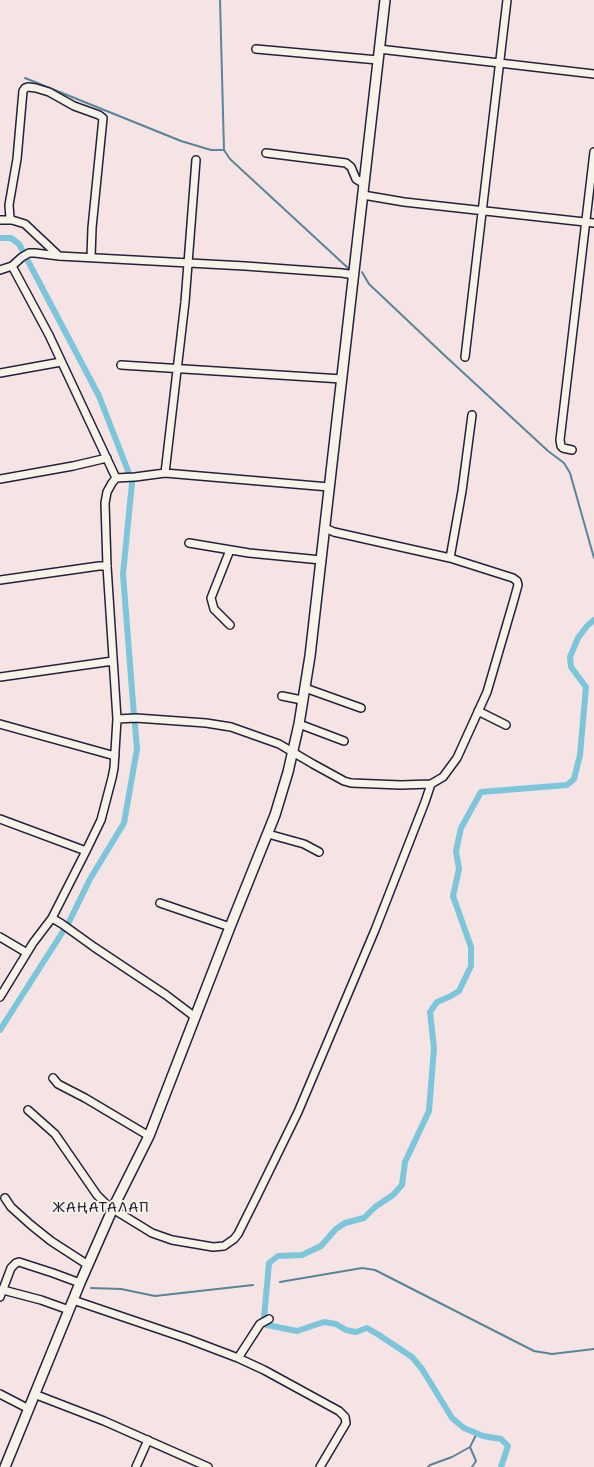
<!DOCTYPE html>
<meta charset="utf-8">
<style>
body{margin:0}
canvas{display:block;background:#f6e3e3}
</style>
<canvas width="594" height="1467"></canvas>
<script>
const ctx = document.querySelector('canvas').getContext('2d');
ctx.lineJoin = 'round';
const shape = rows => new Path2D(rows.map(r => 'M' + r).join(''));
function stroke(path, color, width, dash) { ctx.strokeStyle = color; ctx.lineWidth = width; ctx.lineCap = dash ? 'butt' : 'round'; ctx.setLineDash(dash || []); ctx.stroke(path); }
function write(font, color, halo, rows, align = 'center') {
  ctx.font = font + ' "Shantell Sans",sans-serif'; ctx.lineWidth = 4; ctx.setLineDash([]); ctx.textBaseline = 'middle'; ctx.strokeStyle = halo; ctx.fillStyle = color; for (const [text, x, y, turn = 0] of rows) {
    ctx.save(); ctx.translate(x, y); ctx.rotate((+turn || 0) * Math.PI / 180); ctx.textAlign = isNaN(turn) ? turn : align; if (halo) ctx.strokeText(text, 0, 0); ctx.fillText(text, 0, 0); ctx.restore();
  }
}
const stream = shape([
 [220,0,224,150,230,159,348,268],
 [25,78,181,141,211,150,224,150],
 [362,272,369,284,442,353,548,451,564,463,570,473,594,558],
 [280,1282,362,1268,375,1270,534,1351,552,1354,594,1349],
 [91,1288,121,1289,155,1296,253,1285],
 [428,1467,430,1465,452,1457,470,1447],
 [472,1467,476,1461,470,1447,477,1433]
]);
const canal = shape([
 [0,238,11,238,19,244,99,396,130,476],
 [132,483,123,574,134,716],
 [0,1030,69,922,90,879,124,823,137,749,135,725],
 [501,1467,508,1446,501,1439,483,1436,464,1428,452,1418,422,1369,412,1357,379,1335,367,1328,356,1332,346,1330,336,1324,324,1322,297,1331,267,1325,264,1318,269,1263,278,1256,302,1255,321,1246,336,1229,345,1223,364,1218,375,1207,393,1195,402,1185,405,1162,429,1111,434,1048,430,1012,437,1002,449,997,459,991,471,966,471,947,453,896,459,869,456,851,461,828,481,792,567,785,574,779,580,755,586,687,571,667,570,657,578,638,587,626,594,620]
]);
const street = shape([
 [256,49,378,60],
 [379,49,594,74],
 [266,153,346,163,351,167,356,179,364,184],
 [363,195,404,202,594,223],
 [0,220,12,220,25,224,59,256],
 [12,220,10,218,9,205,17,159,23,91,25,88,28,87,36,88,49,92,74,106,99,115,103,118,92,228,91,257],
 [12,266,49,335,116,478],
 [0,270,12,266,22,257,29,253,35,253,59,256,245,266,342,273,354,275],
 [465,357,507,0],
 [121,365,342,379],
 [0,373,61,362],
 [572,450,563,448,561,446,560,440,594,152],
 [165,473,185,302,196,160],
 [0,479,73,466,107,458],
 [189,543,249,553,321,560],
 [230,550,211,598,214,609,230,625],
 [450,558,462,491,472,415],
 [0,580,99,566,107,566],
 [0,677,113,661],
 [305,688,361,708],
 [282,696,302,700],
 [478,711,506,725],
 [117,719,136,718,206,723,231,727,279,744,313,764,344,781,351,783,401,785,431,784,443,777,457,758,487,692,513,603,518,585,517,581,513,578,450,558,334,532,325,528],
 [0,724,115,756],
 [299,724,344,741],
 [0,819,86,851],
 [268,834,304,844,319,852],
 [160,903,230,927],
 [52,918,62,924,94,947,166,995,195,1017],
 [0,937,27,953],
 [0,997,33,943,52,918,86,851,101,820,112,778,114,768,117,719,107,566,105,503,107,492,112,483,116,478,135,477,165,473,329,487],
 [53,1078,58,1084,85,1098,149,1136],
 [28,1110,55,1134,97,1195,108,1206,152,1233,172,1240,213,1247,224,1246,234,1239,238,1234,256,1198,298,1112,375,930,425,802,431,784],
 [5,1198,11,1207,31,1225,51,1241,88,1265],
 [3,1290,41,1300,69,1310],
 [0,1297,11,1268,16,1263,19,1262,53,1273,80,1283],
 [73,1300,188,1339,238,1358,264,1370,339,1411,345,1417,346,1423,320,1467],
 [238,1358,260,1324,269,1319],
 [0,1394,29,1409],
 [34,1394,104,1421,208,1467],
 [136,1467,148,1440]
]);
const secondary = shape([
 [5,1467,80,1283,113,1208,149,1136,230,927,275,815,288,772,299,724,310,656,385,0]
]);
const quarterNames = [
 ["ЖАҢАТАЛАП",101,1208]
];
stroke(stream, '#58849c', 2);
stroke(canal, '#7cc6dc', 6);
stroke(street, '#22223b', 10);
stroke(secondary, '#22223b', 12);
stroke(street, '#f7f3e8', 7);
stroke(secondary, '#f7f3e8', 9);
ctx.letterSpacing = '1px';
write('14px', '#22223b', '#f7f3e8', quarterNames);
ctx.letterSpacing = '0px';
</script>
